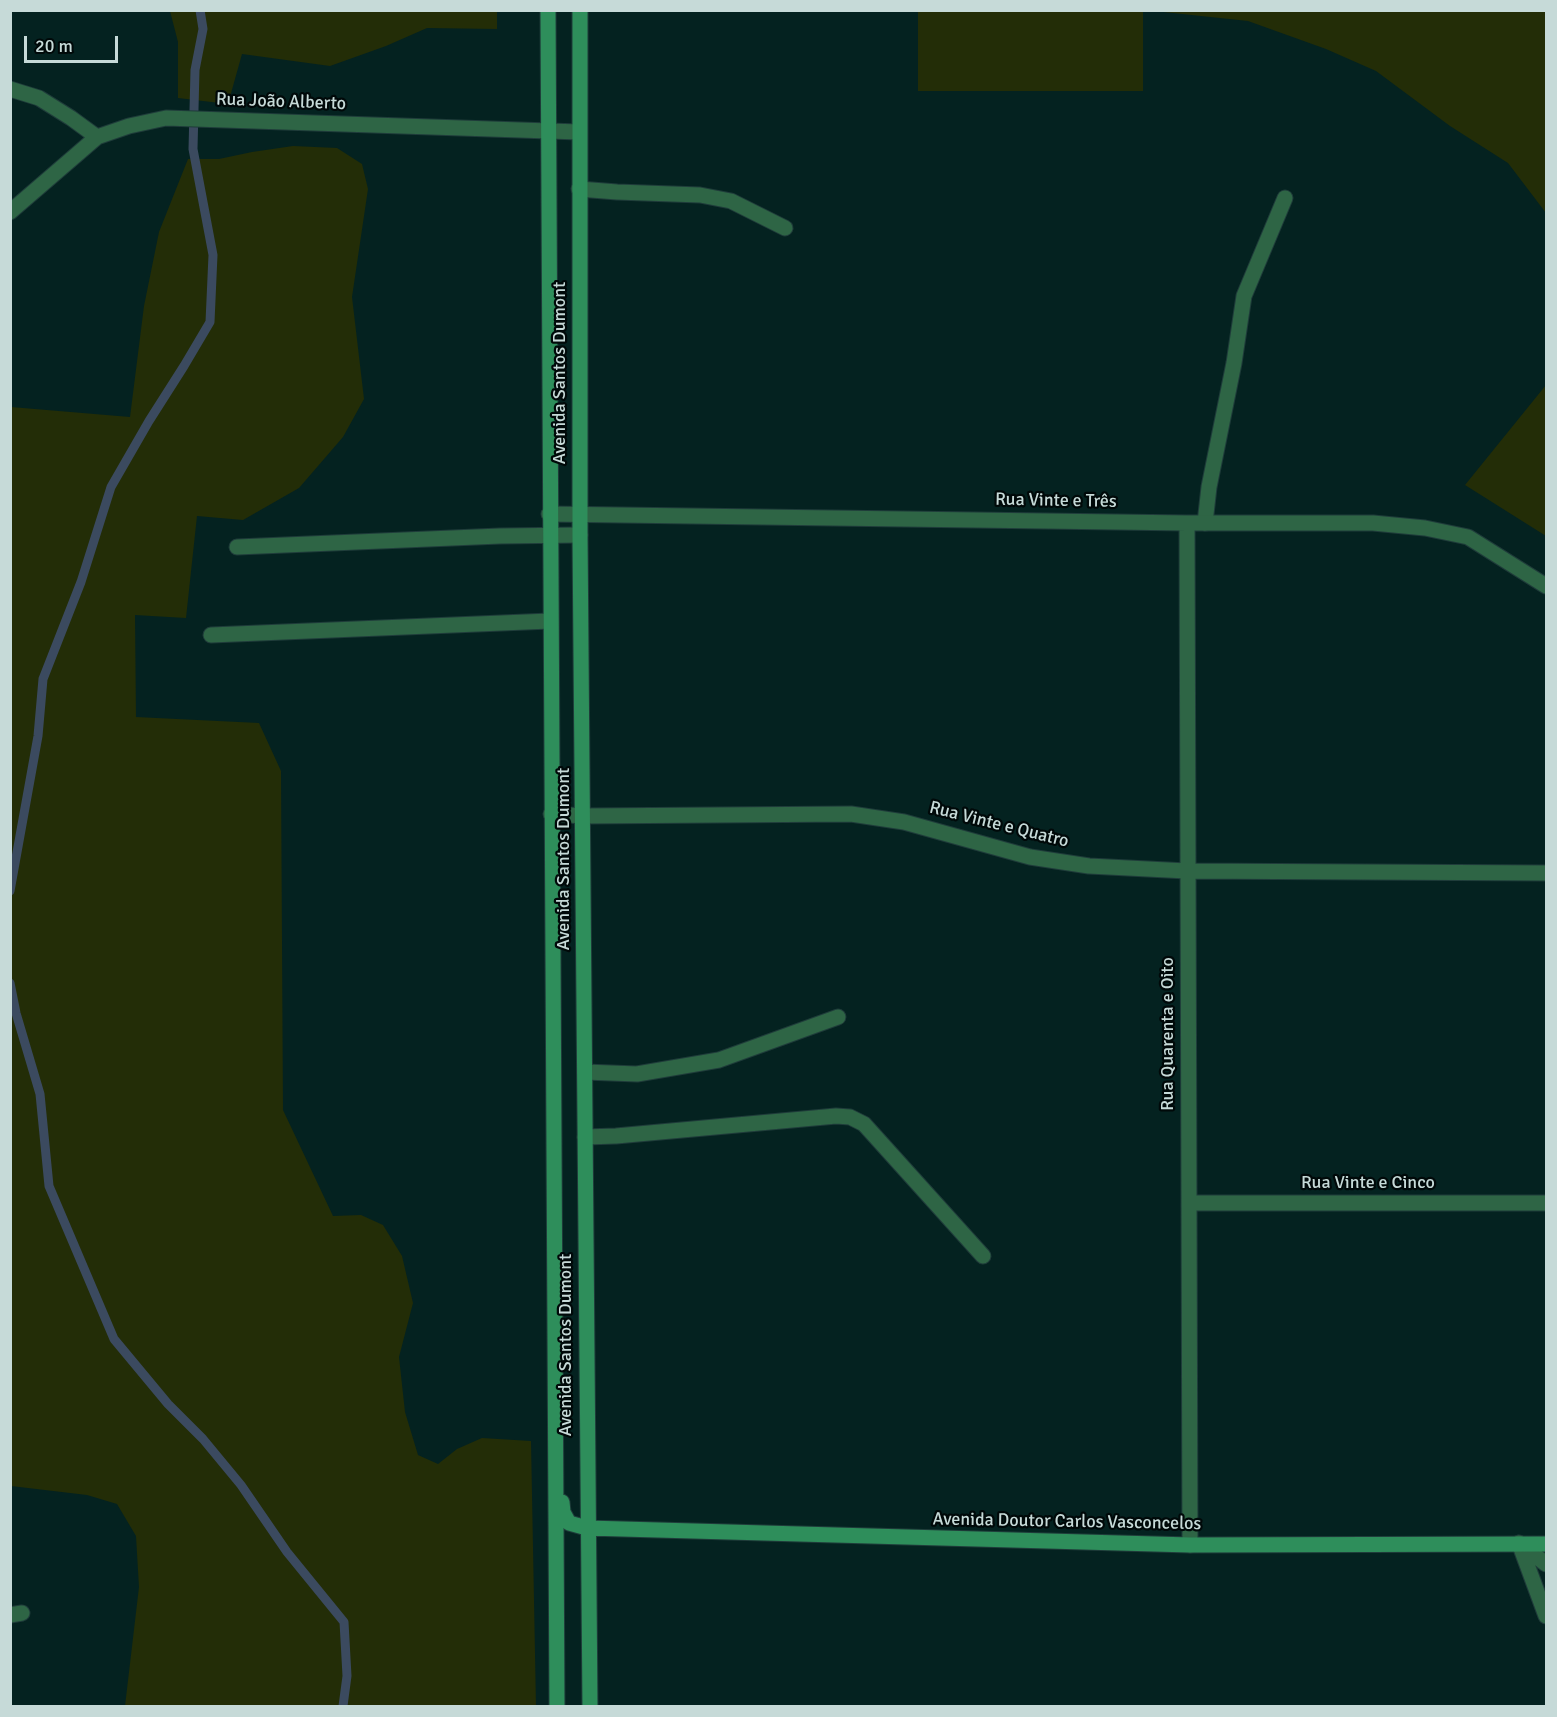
<!DOCTYPE html>
<meta charset="utf-8">
<style>
body{margin:0}
#map{position:relative;width:1557px;height:1717px;overflow:hidden;background:#042220;font-family:Signika,sans-serif}
canvas{display:block}
.frame{position:absolute;inset:0;border:12px solid #c6dad8;pointer-events:none}
.scale{position:absolute;left:24px;top:36px;width:94px;height:27px;box-sizing:border-box;border:3px solid #c6dad8;border-top:0;padding-left:8px;font-size:18px;line-height:21px;white-space:nowrap;color:#c6dad8;-webkit-text-stroke:4px #000909;paint-order:stroke}
</style>
<div id="map">
<canvas width="1557" height="1717"></canvas>
<div class="frame"></div>
<div class="scale">20 m</div>
</div>
<script>
const ctx = document.querySelector('canvas').getContext('2d');
ctx.lineJoin = 'round';
function fillPath(path, color) { ctx.fillStyle = color; ctx.fill(path, 'evenodd'); }
const shape = rows => new Path2D(rows.map(r => 'M' + r).join(''));
function stroke(path, color, width, dash) { ctx.strokeStyle = color; ctx.lineWidth = width; ctx.lineCap = dash ? 'butt' : 'round'; ctx.setLineDash(dash || []); ctx.stroke(path); }
function write(font, color, halo, rows, align = 'center') {
  ctx.font = font + ' Signika,sans-serif'; ctx.lineWidth = 4.5; ctx.setLineDash([]); ctx.textBaseline = 'middle'; ctx.strokeStyle = halo; ctx.fillStyle = color; for (const [text, x, y, turn = 0] of rows) {
    ctx.save(); ctx.translate(x, y); ctx.rotate((+turn || 0) * Math.PI / 180); ctx.textAlign = isNaN(turn) ? turn : align; if (halo) ctx.strokeText(text, 0, 0); ctx.fillText(text, 0, 0); ctx.restore();
  }
}
const green = shape([
 [170,11,497,11,497,29,427,28,386,46,330,66,242,54,228,104,178,98,178,42],
 [918,11,1143,11,1143,91,918,91],
 [1154,11,1546,11,1546,213,1508,163,1450,126,1376,71,1326,49,1248,21],
 [293,146,337,148,362,164,368,189,352,297,364,399,343,437,299,488,243,520,197,516,186,618,135,615,136,717,259,723,281,771,283,1110,333,1216,361,1215,383,1225,402,1256,413,1303,399,1357,405,1412,418,1455,438,1464,457,1449,482,1438,531,1441,536,1706,125,1706,139,1587,136,1536,117,1504,87,1495,11,1486,11,407,130,417,144,306,159,232,188,159,219,159,252,152],
 [1546,385,1546,536,1465,485]
]);
const stream = shape([
 [10,891,38,736,43,679,81,582,111,487,149,421,184,366,210,322,213,255,193,149,195,70,203,29,200,10],
 [10,983,16,1013,40,1094,49,1186,114,1339,168,1404,203,1439,241,1485,287,1552,344,1622,347,1676,343,1706]
]);
const service = shape([
 [579,189,617,192,700,195,731,201,785,228],
 [1205,523,1209,487,1234,363,1244,296,1285,198],
 [237,547,500,536,580,535],
 [211,635,550,621],
 [585,1072,637,1074,719,1060,838,1017],
 [585,1137,616,1136,836,1116,850,1117,864,1124,983,1256]
]);
const minor = shape([
 [10,89,39,98,71,118,97,137],
 [10,212,97,137,129,126,166,118,579,132],
 [549,514,1187,523,1373,523,1425,528,1468,537,1546,586],
 [1187,523,1190,1545],
 [551,814,584,816,851,814,904,822,1030,857,1089,866,1187,871,1546,873],
 [1189,1203,1546,1203],
 [10,1615,22,1613]
]);
const tertiary = shape([
 [1519,1543,1546,1616],
 [1519,1543,1546,1564]
]);
const secondary = shape([
 [548,10,557,1706],
 [580,10,580,535,590,1706],
 [562,1502,563,1512,569,1523,587,1528,1190,1545,1546,1544]
]);
const streetNames = [
 ["Rua João Alberto",281,102,2],
 ["Avenida Santos Dumont",560,373,-90],
 ["Rua Vinte e Três",1056,501,1],
 ["Rua Vinte e Quatro",999,825,14],
 ["Avenida Santos Dumont",564,859,-90],
 ["Rua Quarenta e Oito",1168,1034,-90],
 ["Rua Vinte e Cinco",1368,1183],
 ["Avenida Santos Dumont",566,1345,-90],
 ["Avenida Doutor Carlos Vasconcelos",1067,1522,1]
];
fillPath(green, '#232d07');
stroke(stream, '#3b4a5f', 9);
stroke(service, '#1f3c3a', 17);
stroke(minor, '#1f3c3a', 17);
stroke(tertiary, '#1f3c3a', 17);
stroke(secondary, '#1f3c3a', 17);
stroke(service, '#2e6545', 15);
stroke(minor, '#2e6545', 15);
stroke(tertiary, '#2e6545', 15);
stroke(secondary, '#2e8e5b', 15);
write('18px', '#c6dad8', '#000909', streetNames);
</script>
